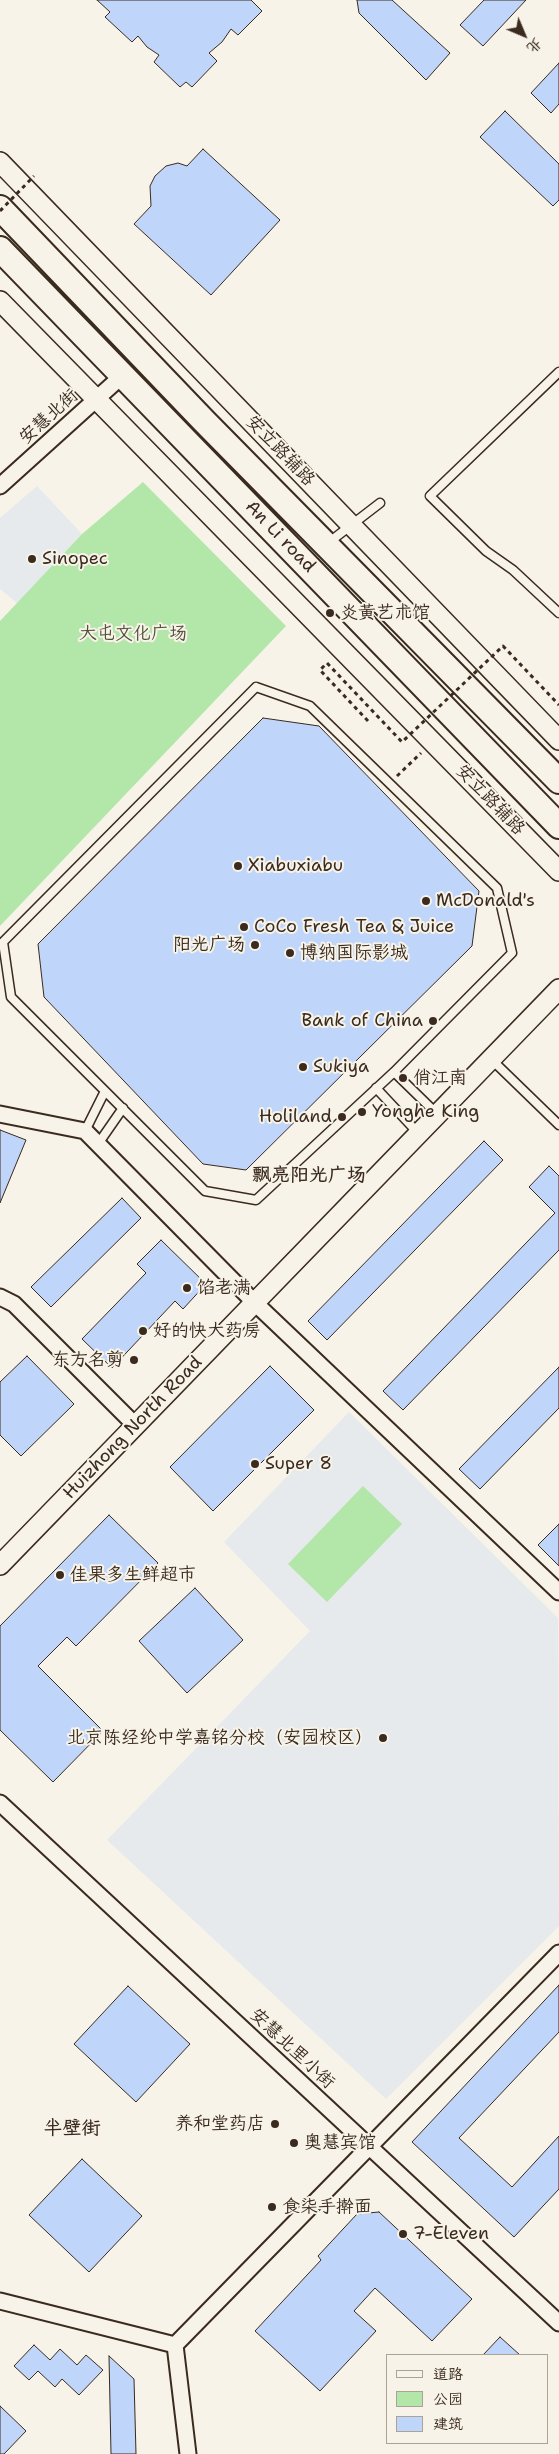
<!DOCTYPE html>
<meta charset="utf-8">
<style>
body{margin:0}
#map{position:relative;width:559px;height:2454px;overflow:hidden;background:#f7f3e8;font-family:"Shantell Sans","LXGW WenKai TC",sans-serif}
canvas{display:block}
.legend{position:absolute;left:386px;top:2354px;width:162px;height:90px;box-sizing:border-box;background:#f7f3e8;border:1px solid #aca397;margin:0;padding:6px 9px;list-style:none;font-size:15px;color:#3b2a1e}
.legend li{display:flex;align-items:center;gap:10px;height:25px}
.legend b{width:25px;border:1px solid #aca397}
.north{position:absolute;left:499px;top:10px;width:50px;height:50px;-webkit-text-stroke:4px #f7f3e8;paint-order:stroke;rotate:135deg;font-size:14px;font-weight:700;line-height:20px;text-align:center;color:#3b2a1e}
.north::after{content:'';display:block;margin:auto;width:18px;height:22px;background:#3b2a1e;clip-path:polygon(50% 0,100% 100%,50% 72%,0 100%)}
</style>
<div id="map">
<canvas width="559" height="2454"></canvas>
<ul class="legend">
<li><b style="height:6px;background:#f7f3e8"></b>道路</li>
<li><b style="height:14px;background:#b3e7a9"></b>公园</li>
<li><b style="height:14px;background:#c0d5fa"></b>建筑</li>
</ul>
<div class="north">北</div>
</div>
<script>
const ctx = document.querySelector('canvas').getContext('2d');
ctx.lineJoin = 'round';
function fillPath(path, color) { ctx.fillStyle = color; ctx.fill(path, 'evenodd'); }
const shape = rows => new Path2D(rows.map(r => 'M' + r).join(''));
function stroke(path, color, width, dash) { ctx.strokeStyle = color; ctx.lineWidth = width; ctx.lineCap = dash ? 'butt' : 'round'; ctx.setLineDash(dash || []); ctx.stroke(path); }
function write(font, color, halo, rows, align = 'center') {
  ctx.font = font + ' "Shantell Sans","LXGW WenKai TC",sans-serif'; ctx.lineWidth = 4; ctx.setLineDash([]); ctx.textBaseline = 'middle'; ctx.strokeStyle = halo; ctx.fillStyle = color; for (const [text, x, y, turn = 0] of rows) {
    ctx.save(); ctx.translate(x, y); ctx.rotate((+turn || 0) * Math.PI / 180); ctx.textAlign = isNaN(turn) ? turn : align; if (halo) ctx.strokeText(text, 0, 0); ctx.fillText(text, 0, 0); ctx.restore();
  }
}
const built = shape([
 [37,486,82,534,18,604,0,589,0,518],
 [349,1412,558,1618,559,1926,386,2099,107,1840,310,1631,224,1542]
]);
const green = shape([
 [143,482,286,626,0,926,0,621,82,534],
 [363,1486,402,1524,327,1602,288,1564]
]);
const building = shape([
 [97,0,251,0,262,11,238,35,231,29,222,42,209,53,217,61,192,87,186,82,180,87,154,62,159,55,147,47,138,36,132,42,105,17,110,12,97,0],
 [357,0,392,0,450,53,426,80,359,13,357,0],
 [484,0,526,0,483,46,460,25,484,0],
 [559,63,559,104,551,113,531,93,559,63],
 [505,111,559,164,559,200,553,206,480,137,505,111],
 [203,149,280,220,211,295,134,224,151,206,150,186,155,176,166,166,178,163,187,166,203,149],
 [263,718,319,726,479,891,472,946,246,1170,203,1164,44,997,38,944,263,718],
 [0,1130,26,1140,0,1203,0,1130],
 [484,1141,503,1160,327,1340,308,1321,484,1141],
 [549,1166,559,1176,559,1250,403,1410,383,1391,555,1213,529,1187,549,1166],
 [122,1198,141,1218,51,1307,31,1287,122,1198],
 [161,1240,206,1284,183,1309,175,1301,112,1368,82,1339,146,1273,137,1264,161,1240],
 [27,1356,74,1404,21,1456,0,1435,0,1382,27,1356],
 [270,1366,314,1410,213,1511,170,1467,270,1366],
 [559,1367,559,1408,480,1489,459,1469,559,1367],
 [109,1515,158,1563,76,1646,67,1637,38,1666,103,1731,53,1782,0,1730,0,1626,109,1515],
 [559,1524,559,1566,538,1545,559,1524],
 [195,1588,243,1640,187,1693,139,1641,195,1588],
 [559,1985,559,2032,459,2138,512,2187,559,2136,559,2189,514,2237,412,2142,559,1985],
 [128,1986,190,2044,136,2102,74,2044,128,1986],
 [82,2159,142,2216,89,2272,29,2215,82,2159],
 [379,2212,472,2299,432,2341,375,2288,354,2311,376,2331,320,2391,255,2331,321,2260,318,2256,357,2214,379,2212],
 [500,2337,520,2355,483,2355,500,2337],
 [34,2345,50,2360,60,2349,77,2365,86,2355,103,2370,79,2395,62,2379,55,2387,38,2371,29,2380,14,2366,34,2345],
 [109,2356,134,2379,136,2454,111,2454,109,2356],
 [0,2406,26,2431,4,2454,0,2454,0,2406]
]);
const path = shape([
 [397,776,421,753]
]);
const service = shape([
 [559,372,430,496,486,551,513,570,559,613],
 [328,543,380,503],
 [256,687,310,706,497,888,512,953,394,1072,256,1200,205,1191,11,997,3,942,256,687],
 [491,1059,559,1125],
 [394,1072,437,1114],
 [376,1088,419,1134],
 [85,1131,105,1091],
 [98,1144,123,1108]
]);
const minor = shape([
 [0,486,123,375],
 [0,1114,85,1131,255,1303,559,1592],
 [0,1297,14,1304,135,1425],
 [0,1803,559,2323],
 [0,2301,175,2345,559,1953],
 [175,2345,188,2454]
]);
const tertiary = shape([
 [0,162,559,740],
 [0,301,559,871],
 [0,1565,559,989]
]);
const primary = shape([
 [0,208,204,421,559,781],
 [0,249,559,826]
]);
const pathBridge = shape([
 [0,211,34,176],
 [368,721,320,670,327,663,402,742,503,646,559,705]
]);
const markers = [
 [32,559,5,"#3b2a1e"],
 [330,613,5,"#3b2a1e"],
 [238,866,5,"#3b2a1e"],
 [426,901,5,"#3b2a1e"],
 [244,927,5,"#3b2a1e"],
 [255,945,5,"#3b2a1e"],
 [290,953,5,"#3b2a1e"],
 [433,1021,5,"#3b2a1e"],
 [303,1067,5,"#3b2a1e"],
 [403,1078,5,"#3b2a1e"],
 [362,1112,5,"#3b2a1e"],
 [342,1117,5,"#3b2a1e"],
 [187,1288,5,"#3b2a1e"],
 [143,1331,5,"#3b2a1e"],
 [134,1360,5,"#3b2a1e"],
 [255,1464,5,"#3b2a1e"],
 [60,1575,5,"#3b2a1e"],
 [383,1738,5,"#3b2a1e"],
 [275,2124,5,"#3b2a1e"],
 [294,2143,5,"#3b2a1e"],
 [272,2207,5,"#3b2a1e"],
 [403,2234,5,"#3b2a1e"]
];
const streetNames = [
 ["安慧北街",49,417,-42],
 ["安立路辅路",280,451,46],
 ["An Li road",280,537,46],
 ["安立路辅路",490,800,46],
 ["Huizhong North Road",133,1428,-46],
 ["安慧北里小街",292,2049,43]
];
const poiNames = [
 ["Sinopec",42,559],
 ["炎黄艺术馆",340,613],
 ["Xiabuxiabu",248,866],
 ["McDonald's",436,901],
 ["CoCo Fresh Tea & Juice",254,927],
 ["阳光广场",245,945,"right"],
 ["博纳国际影城",300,953],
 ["Bank of China",423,1021,"right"],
 ["Sukiya",313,1067],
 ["俏江南",413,1078],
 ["Yonghe King",372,1112],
 ["Holiland",332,1117,"right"],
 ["馅老满",197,1288],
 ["好的快大药房",153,1331],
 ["东方名剪",124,1360,"right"],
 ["Super 8",265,1464],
 ["佳果多生鲜超市",70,1575],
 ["北京陈经纶中学嘉铭分校（安园校区）",373,1738,"right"],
 ["养和堂药店",265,2124,"right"],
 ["奥慧宾馆",304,2143],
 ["食柒手擀面",282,2207],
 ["7-Eleven",413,2234]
];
const parkNames = [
 ["大屯文化广场",133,634]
];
const neighbourhoodNames = [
 ["飘亮阳光广场",309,1176],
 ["半壁街",72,2129]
];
fillPath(built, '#e6eaed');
fillPath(green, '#b3e7a9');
fillPath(building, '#c0d5fa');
stroke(building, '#3b2a1e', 1);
stroke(service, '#3b2a1e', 11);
stroke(minor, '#3b2a1e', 19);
stroke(tertiary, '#3b2a1e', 22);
stroke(primary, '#3b2a1e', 28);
stroke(path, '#3b2a1e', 3, [4, 4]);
stroke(service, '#f7f3e8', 8);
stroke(minor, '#f7f3e8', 15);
stroke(tertiary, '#f7f3e8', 19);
stroke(primary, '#f7f3e8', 24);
stroke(pathBridge, '#3b2a1e', 3, [4, 4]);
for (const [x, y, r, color] of markers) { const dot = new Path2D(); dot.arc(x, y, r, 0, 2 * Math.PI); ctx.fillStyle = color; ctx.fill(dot); stroke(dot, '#f7f3e8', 2); }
write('18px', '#3b2a1e', '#f7f3e8', streetNames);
write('18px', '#3b2a1e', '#f7f3e8', poiNames, 'left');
write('18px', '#53503a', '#f7f3e8', parkNames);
write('bold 19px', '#3b2a1e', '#f7f3e8', neighbourhoodNames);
</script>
